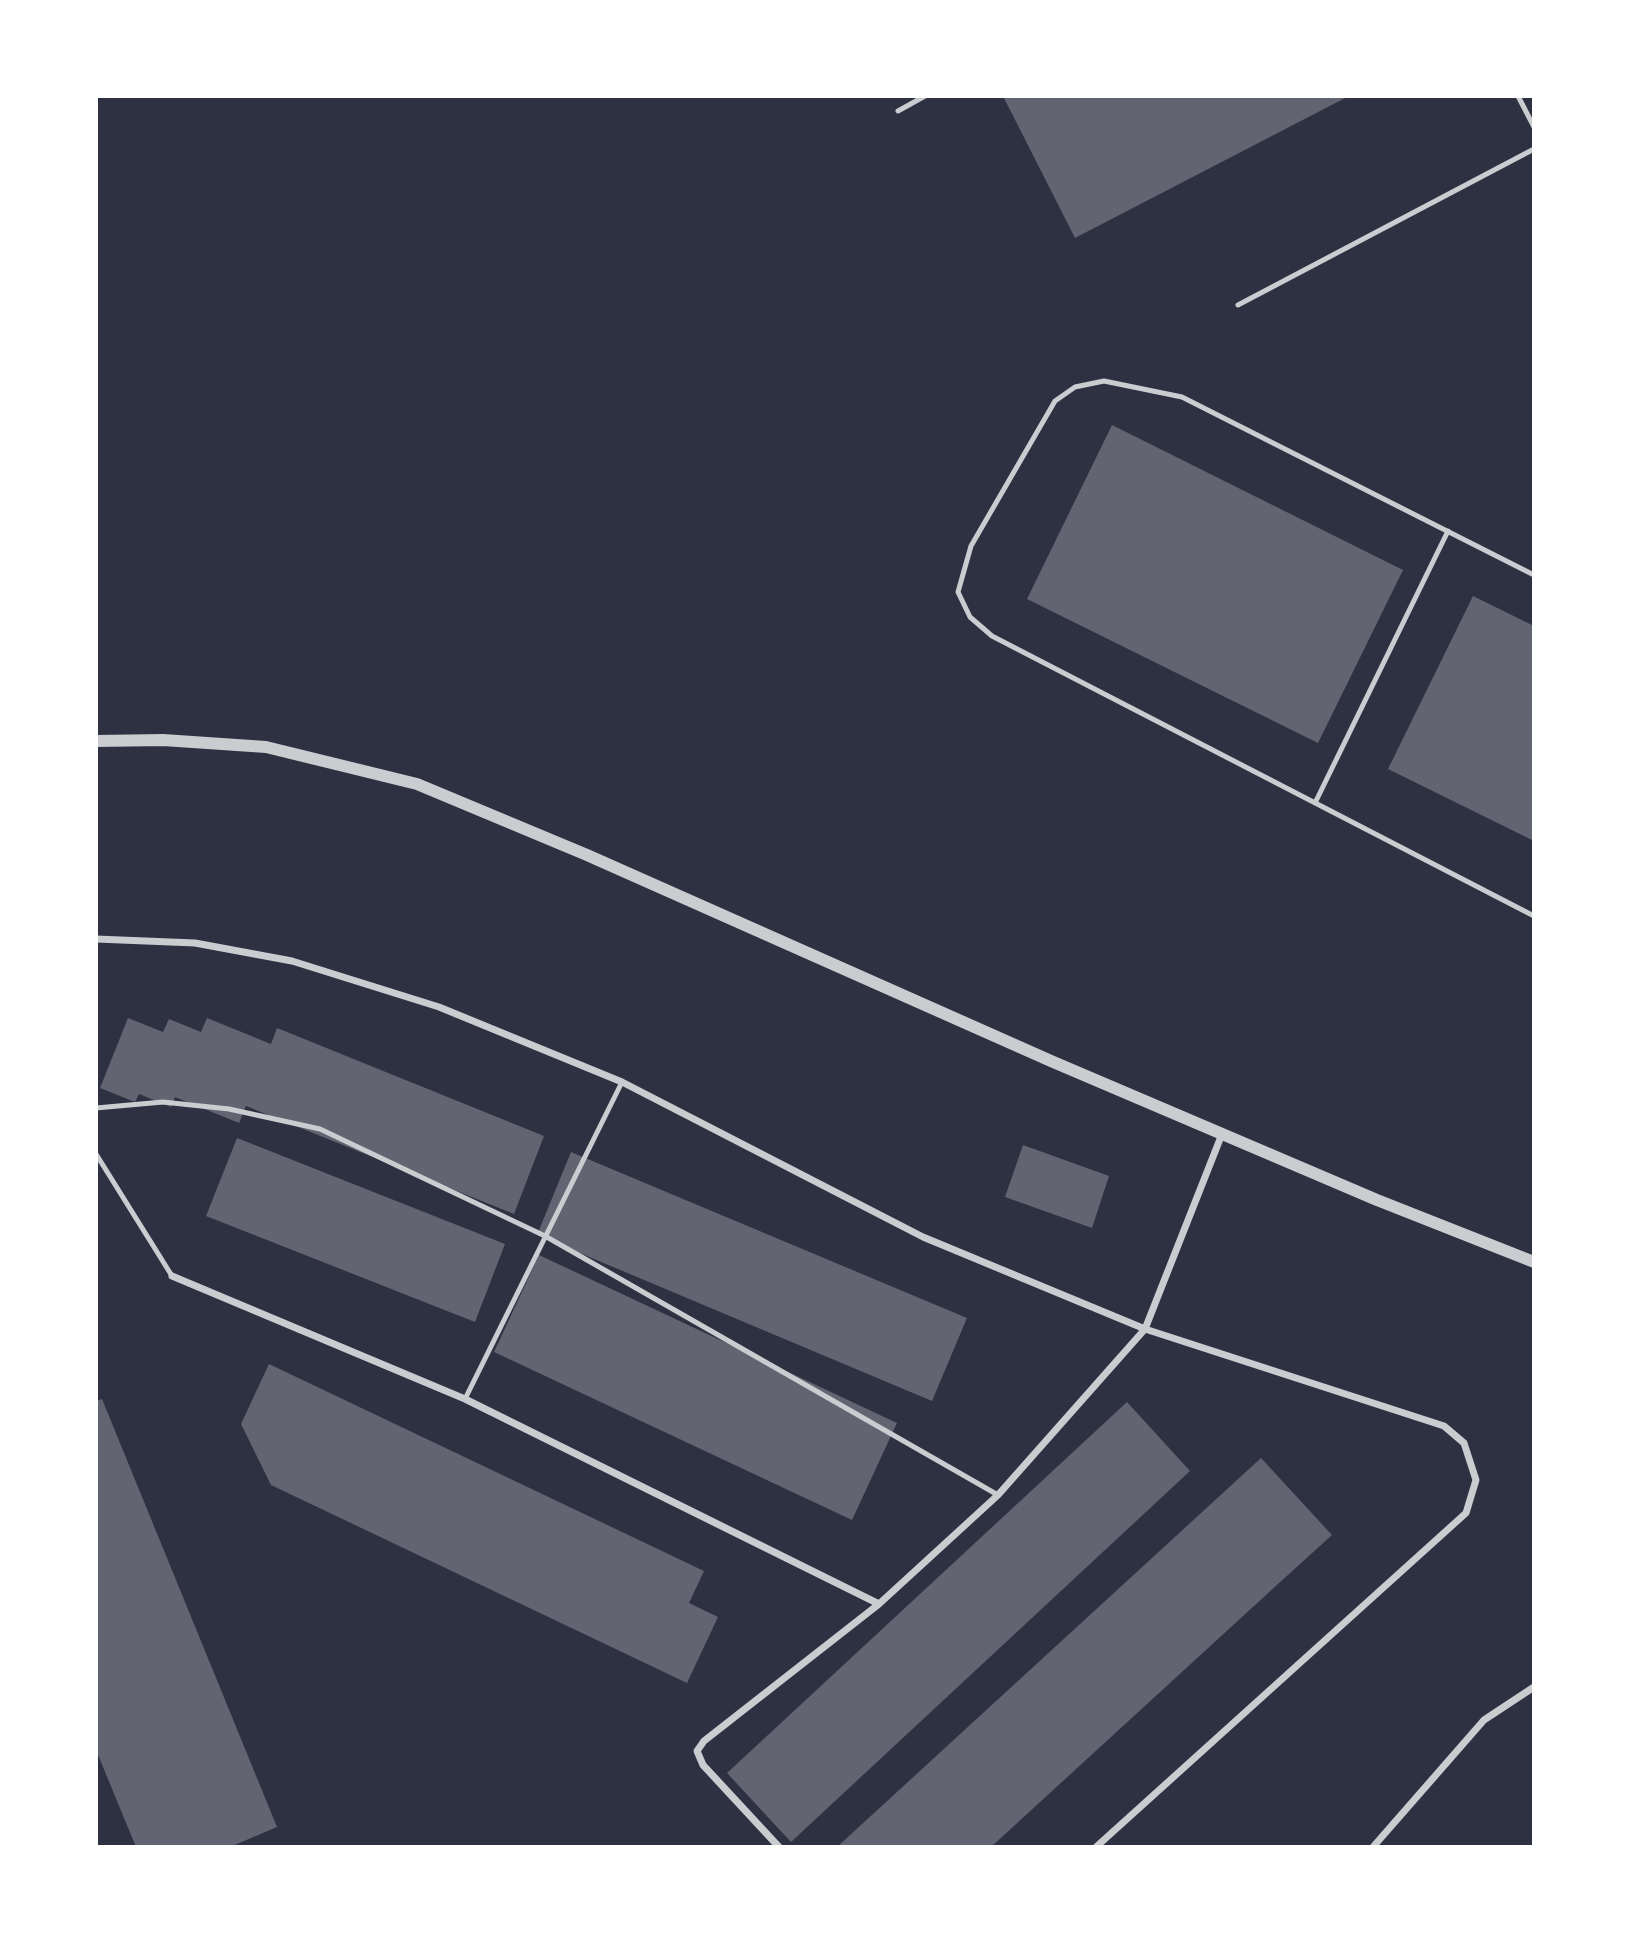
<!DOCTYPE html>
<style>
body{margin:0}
#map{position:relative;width:1630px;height:1943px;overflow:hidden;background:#2d3142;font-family:"Archivo Narrow",sans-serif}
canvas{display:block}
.frame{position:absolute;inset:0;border:98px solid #fff;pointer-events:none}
</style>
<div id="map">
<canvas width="1630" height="1943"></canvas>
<div class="frame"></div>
</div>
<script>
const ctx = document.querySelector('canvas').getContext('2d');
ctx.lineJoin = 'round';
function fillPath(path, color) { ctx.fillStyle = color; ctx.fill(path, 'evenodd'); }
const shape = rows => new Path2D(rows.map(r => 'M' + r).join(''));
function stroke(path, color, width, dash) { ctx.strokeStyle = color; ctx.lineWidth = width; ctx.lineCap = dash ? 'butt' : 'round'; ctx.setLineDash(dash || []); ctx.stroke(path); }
const building = shape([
 [1008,96,1349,96,1075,238,1004,98],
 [1112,425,1403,570,1318,743,1027,599],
 [1473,596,1534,626,1534,841,1388,769],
 [128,1018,163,1032,169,1019,201,1032,207,1018,271,1044,277,1028,544,1136,514,1214,246,1106,239,1123,175,1097,171,1107,139,1094,135,1102,100,1088],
 [237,1138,505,1244,475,1322,206,1216],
 [1023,1145,1109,1176,1092,1228,1005,1197],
 [571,1152,967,1318,932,1401,537,1235],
 [539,1255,897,1423,852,1520,494,1352],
 [269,1364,704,1571,689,1603,718,1617,687,1683,271,1485,241,1424],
 [102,1399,277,1827,230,1847,136,1847,96,1750,96,1401],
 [1127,1402,1190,1471,791,1842,727,1773],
 [1261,1458,1332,1535,1278,1584,991,1847,837,1847]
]);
const service = shape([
 [1518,96,1534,127],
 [898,111,925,96],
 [1238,305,1534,149],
 [1534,575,1182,397,1104,381,1075,387,1055,401,971,546,958,592,970,617,992,636,1534,916],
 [1315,803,1448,531],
 [96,1108,163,1102,229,1109,320,1129,545,1236,998,1495],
 [96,1154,172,1276],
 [465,1399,622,1082]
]);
const minor = shape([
 [96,939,195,943,292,961,439,1007,622,1082,923,1237,1145,1329,1444,1426,1464,1443,1476,1480,1466,1513,1096,1847],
 [172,1276,465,1399,879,1604],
 [779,1847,703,1765,697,1751,704,1741,879,1604,998,1495,1145,1329,1222,1134],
 [1373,1847,1484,1720,1534,1687]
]);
const tertiary = shape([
 [96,741,163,740,266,747,417,784,587,855,1051,1061,1377,1200,1534,1262]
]);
fillPath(building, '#626471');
stroke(service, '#caccd0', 5);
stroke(minor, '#caccd0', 7);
stroke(tertiary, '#caccd0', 12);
</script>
